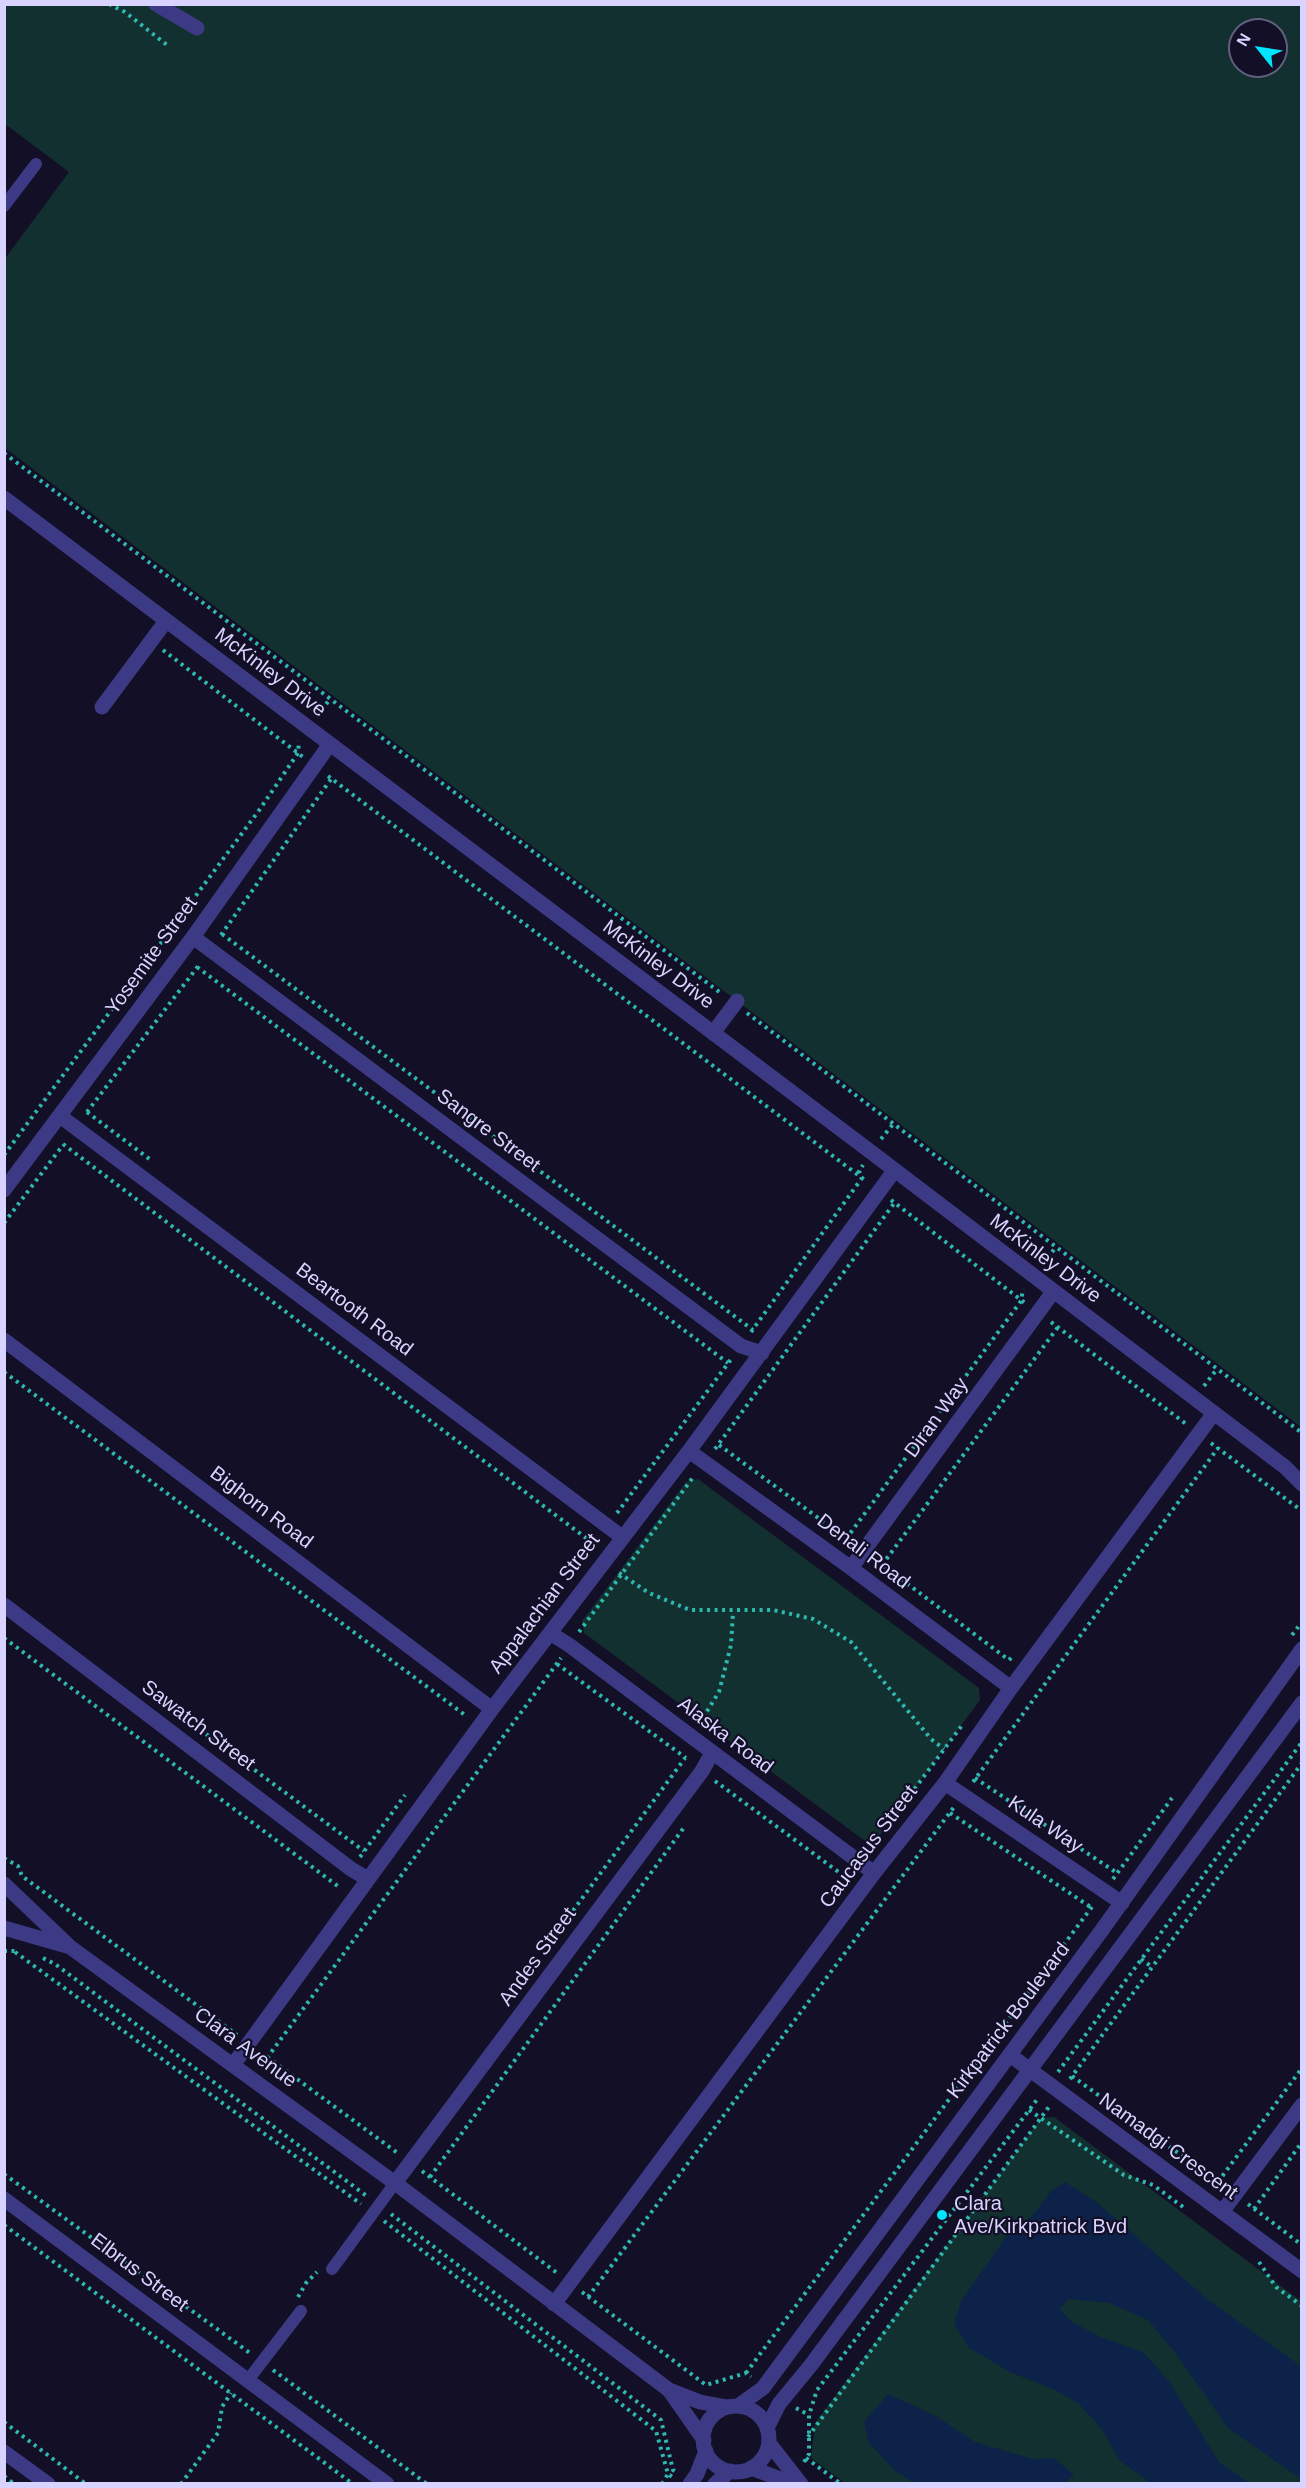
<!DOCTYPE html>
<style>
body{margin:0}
#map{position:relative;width:1306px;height:2488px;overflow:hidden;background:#130f26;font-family:Arial,sans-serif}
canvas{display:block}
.frame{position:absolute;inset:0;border:6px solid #d9d4ff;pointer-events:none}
.north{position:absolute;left:1228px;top:18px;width:60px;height:60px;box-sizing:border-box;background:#130f26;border:2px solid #625e7d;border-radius:50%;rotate:300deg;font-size:16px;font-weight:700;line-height:24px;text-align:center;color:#d9d4ff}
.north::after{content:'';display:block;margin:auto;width:21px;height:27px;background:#00e5ff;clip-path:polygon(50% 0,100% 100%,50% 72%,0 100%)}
</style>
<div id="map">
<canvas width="1306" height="2488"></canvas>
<div class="frame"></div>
<div class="north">N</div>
</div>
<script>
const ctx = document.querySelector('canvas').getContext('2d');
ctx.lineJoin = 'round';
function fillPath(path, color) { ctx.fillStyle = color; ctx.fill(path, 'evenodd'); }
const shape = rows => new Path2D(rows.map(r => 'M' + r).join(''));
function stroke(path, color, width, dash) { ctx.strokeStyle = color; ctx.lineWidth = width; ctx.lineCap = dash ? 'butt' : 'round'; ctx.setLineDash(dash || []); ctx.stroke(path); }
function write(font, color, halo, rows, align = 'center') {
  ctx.font = font + ' Arial,sans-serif'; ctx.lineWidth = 4.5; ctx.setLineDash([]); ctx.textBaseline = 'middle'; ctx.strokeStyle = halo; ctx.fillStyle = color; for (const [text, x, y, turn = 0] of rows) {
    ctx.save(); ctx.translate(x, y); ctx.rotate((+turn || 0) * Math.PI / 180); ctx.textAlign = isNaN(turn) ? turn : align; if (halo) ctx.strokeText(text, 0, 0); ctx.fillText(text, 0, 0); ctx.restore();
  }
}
const green = shape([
 [5,5,1301,5,1301,1427,5,448,4,260,69,172,5,124],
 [1240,30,1276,30,1276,66,1240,66],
 [698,1479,979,1688,980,1700,877,1839,865,1841,584,1633,582,1621,686,1482],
 [1054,2117,1301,2301,1301,2483,846,2484,811,2458,815,2423,1041,2118]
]);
const water = shape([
 [1065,2182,1098,2203,1207,2299,1301,2366,1301,2479,1228,2428,1173,2350,1148,2320,1109,2303,1068,2299,1060,2309,1072,2322,1103,2338,1143,2352,1169,2381,1219,2462,1249,2483,1151,2483,1119,2460,1102,2429,1079,2404,1055,2390,1010,2372,969,2348,954,2324,961,2301,1006,2237,1034,2214,1051,2191],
 [888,2394,936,2416,975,2442,1033,2459,1054,2458,1074,2475,1065,2483,914,2483,895,2471,869,2443,864,2422]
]);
const path = shape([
 [109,4,125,12,167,45],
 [4,453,722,994],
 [163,650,303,757],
 [317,716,330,699],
 [328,776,866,1181],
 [222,934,753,1330],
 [221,935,331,779],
 [197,967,728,1363],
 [747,1013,1302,1433],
 [87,1112,152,1161],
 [87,1112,199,965],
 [881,1139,894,1123],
 [63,1144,594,1544],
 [4,1155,260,809,298,753,299,741],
 [891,1200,1025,1303],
 [4,1223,63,1145],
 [1043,1264,1056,1247],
 [1051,1322,1186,1424],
 [751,1332,862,1178,859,1171,863,1165],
 [4,1372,465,1715],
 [1204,1386,1217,1369],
 [1211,1443,1302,1511],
 [719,1445,851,1542],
 [715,1449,895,1202],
 [617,1513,732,1358],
 [846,1539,1021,1301,1023,1289],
 [877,1561,1009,1660,1012,1657],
 [882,1565,1058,1327],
 [619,1573,649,1593,690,1610,773,1610,813,1619,851,1642,931,1739,944,1749],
 [579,1632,694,1476],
 [1292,1635,1302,1622],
 [4,1638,339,1887,340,1885],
 [557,1664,686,1758],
 [152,1694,364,1851],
 [699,1724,719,1692,731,1645,733,1612],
 [975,1778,1117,1873],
 [715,1781,848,1879],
 [973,1782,1218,1448],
 [950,1813,1092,1908],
 [892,1819,963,1724],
 [360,1857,405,1795],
 [4,1858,18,1866,22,1876,237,2035],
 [1113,1879,1172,1798],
 [4,1951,19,1951],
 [15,1952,361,2204],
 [542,1953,685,1758],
 [43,1958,55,1964,368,2197],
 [1141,1959,1152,1967],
 [267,2057,399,2154],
 [267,2058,561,1658],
 [1058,2072,1302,1742],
 [1072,2076,1222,2185],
 [1070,2079,1302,1763],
 [1029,2110,1124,2175,1153,2185,1183,2207],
 [422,2171,557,2273],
 [4,2174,250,2353],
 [430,2177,685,1826],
 [1218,2182,1302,2068],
 [1248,2204,1302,2245],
 [1254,2209,1302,2142],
 [391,2214,661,2420,673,2470,678,2473],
 [384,2221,656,2431,668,2474,675,2479],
 [4,2225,353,2484],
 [1259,2262,1276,2287,1302,2306],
 [582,2292,706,2385,746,2373,751,2377],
 [298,2297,306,2283,317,2272],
 [588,2297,954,1807],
 [273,2370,427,2484],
 [746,2373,1094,1904],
 [796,2408,809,2415],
 [4,2422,86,2484],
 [808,2437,1051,2104],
 [806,2458,841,2484],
 [804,2462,809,2454,809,2415,817,2390,1039,2097],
 [4,2476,14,2484],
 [181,2484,218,2433,222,2407,231,2393],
 [662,2484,668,2474]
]);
const service = shape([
 [4,206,36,164],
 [332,2269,395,2183],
 [248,2380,301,2311]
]);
const minor = shape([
 [102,707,166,621],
 [193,937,741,1346,762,1353],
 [713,1033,737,1001],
 [60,1116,622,1537],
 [4,1190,193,937,330,744],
 [4,1340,492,1709],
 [689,1451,851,1568,1011,1688],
 [851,1568,1053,1292],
 [4,1605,351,1869,368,1879],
 [550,1633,569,1645,874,1873],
 [945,1783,1122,1903],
 [1010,2055,1302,2271],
 [233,2065,492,1709,689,1451,894,1171],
 [395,2183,702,1771,712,1753],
 [4,2199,387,2484],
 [1222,2212,1302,2105],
 [554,2304,874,1873,945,1783,1011,1688,1214,1413],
 [4,2452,48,2484]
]);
const tertiary = shape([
 [156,4,197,28],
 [4,498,871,1152,1285,1467,1302,1484],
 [4,1884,70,1947,395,2183,669,2390,700,2402,727,2407],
 [4,1928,67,1946],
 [669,2390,704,2440],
 [738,2406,763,2388,1102,1930,1302,1649],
 '703 2439a33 33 0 1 1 66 0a33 33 0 1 1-66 0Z',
 [767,2428,779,2404,811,2365,1302,1703],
 [769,2443,801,2484],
 [751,2468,794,2484],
 [690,2484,697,2474,706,2451],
 [715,2484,730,2471]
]);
const markers = [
 [942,2215,6,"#00e5ff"]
];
const streetNames = [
 ["McKinley Drive",270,673,37],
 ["Yosemite Street",152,956,-54],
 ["McKinley Drive",658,965,37],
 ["Sangre Street",488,1131,37],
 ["McKinley Drive",1045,1259,37],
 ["Beartooth Road",354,1310,37],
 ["Diran Way",937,1418,-54],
 ["Bighorn Road",261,1508,37],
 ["Denali Road",863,1552,37],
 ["Appalachian Street",545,1604,-53],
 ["Sawatch Street",198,1726,37],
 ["Alaska Road",725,1736,37],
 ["Kula Way",1045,1825,34],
 ["Caucasus Street",869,1847,-53],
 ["Andes Street",538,1957,-54],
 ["Kirkpatrick Boulevard",1009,2021,-53],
 ["Clara Avenue",245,2048,36],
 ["Namadgi Crescent",1168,2147,36],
 ["Elbrus Street",139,2273,37]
];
const poiNames = [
 ["Clara",954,2204],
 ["Ave/Kirkpatrick Bvd",954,2227]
];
fillPath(green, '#12302f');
fillPath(water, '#0c2248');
stroke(path, '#2fb8b0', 4, [3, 4.5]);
stroke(service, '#3d3a85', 12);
stroke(minor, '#3d3a85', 15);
stroke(tertiary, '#3d3a85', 15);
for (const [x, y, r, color] of markers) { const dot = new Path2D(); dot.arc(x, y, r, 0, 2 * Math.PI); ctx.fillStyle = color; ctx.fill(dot); stroke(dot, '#130f26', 2); }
write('20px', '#d9d4ff', '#130f26', streetNames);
write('20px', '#d9d4ff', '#130f26', poiNames, 'left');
</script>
